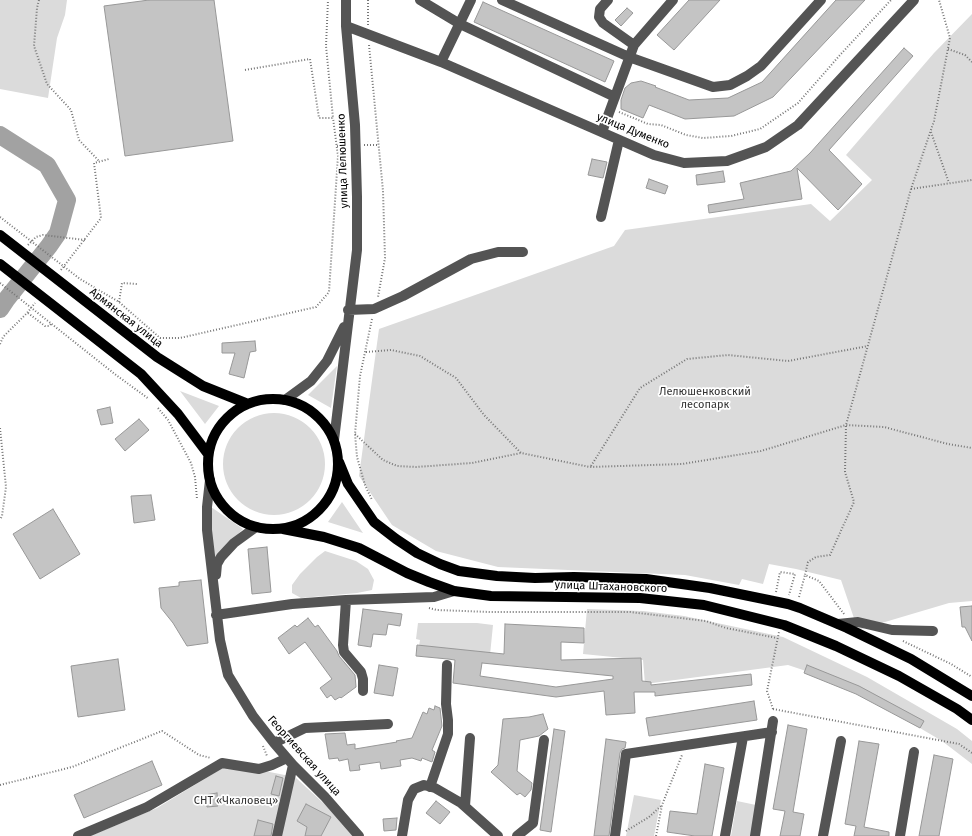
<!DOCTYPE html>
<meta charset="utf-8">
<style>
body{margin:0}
canvas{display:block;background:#fff}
</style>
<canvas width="972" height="836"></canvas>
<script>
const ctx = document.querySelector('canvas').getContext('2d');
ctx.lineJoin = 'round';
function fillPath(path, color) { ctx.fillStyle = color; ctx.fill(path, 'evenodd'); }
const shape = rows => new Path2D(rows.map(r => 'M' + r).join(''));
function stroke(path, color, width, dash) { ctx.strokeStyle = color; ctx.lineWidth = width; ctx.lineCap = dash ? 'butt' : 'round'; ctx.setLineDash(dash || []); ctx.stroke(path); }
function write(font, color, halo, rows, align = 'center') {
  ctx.font = font + ' "Fira Sans",sans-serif'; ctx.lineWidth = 3.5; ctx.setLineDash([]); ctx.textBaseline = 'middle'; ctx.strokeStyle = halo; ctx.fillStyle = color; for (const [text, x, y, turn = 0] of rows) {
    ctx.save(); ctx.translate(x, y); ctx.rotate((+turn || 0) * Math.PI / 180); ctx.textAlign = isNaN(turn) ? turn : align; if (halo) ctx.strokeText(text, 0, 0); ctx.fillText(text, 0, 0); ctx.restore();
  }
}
const green = shape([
 [0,0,67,0,65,15,57,38,48,98,0,89],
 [972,14,972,601,949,603,858,630,841,580,796,569,769,564,763,584,742,579,739,585,685,575,498,567,436,551,392,525,359,476,379,329,614,246,625,230,811,204,830,221,872,180,846,155,934,53],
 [337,366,331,408,308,395],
 [180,391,219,406,205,424],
 '223 464a51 51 0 1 1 102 0a51 51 0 1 1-102 0Z',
 [342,502,363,533,328,522],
 [211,507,243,529,211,562],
 [325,551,356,561,368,569,374,580,372,590,357,593,301,598,292,593,292,585,300,574,317,557],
 [587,609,643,611,684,616,783,637,867,677,957,729,972,741,972,764,942,741,845,684,788,665,645,684,643,660,583,654],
 [418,623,477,623,493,625,490,655,419,646,420,640,416,639],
 [229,764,295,777,359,836,90,836,157,808],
 [634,795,661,800,654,836,626,836],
 [737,801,756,805,751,836,731,836]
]);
const river = shape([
 [0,135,47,165,67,200,58,233,49,246,6,300,0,309]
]);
const building = shape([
 [149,0,214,0,233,141,125,156,104,6,149,0],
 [689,0,720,0,674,50,657,35,689,0],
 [836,0,865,0,773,97,734,116,685,119,649,105,643,118,621,109,621,100,625,88,631,83,641,81,656,86,655,87,689,100,728,98,762,82,836,0],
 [483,2,614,61,605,82,474,22,483,2],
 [627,8,633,13,621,26,615,20,627,8],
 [904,48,913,56,829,150,862,184,838,210,797,168,802,199,709,213,708,205,744,199,740,183,791,171,810,153,904,48],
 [592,159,607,162,603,178,588,175,592,159],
 [723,171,725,182,697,185,696,175,723,171],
 [649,179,668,186,665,194,646,188,649,179],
 [255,341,256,351,250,352,244,378,229,374,235,353,222,353,222,343,255,341],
 [110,407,113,423,101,425,97,410,110,407],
 [139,419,149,430,125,451,115,439,139,419],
 [151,495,155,520,134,523,131,496,151,495],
 [53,509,80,554,40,579,13,534,53,509],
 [267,547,271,592,252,594,248,549,267,547],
 [201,580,208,643,187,646,173,623,161,608,159,588,179,586,179,582,201,580],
 [972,606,972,641,965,627,962,627,960,607,972,606],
 [363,609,402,614,400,626,388,624,386,635,373,634,371,647,358,645,363,609],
 [308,618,315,627,318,625,337,651,339,656,355,675,356,687,341,698,340,697,335,700,331,695,327,698,320,688,332,679,305,642,289,654,278,638,295,625,297,627,308,618],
 [505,624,584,628,584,643,561,642,561,660,641,658,642,681,651,682,651,685,751,674,752,685,655,696,655,692,634,692,635,713,606,715,604,691,556,697,453,683,455,660,448,659,416,656,417,645,504,654,505,624],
 [482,663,613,676,613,679,556,687,480,676,482,663],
 [118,659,125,710,78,717,71,666,118,659],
 [379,665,398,668,393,696,374,693,379,665],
 [807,665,859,686,924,721,920,728,856,694,804,673,807,665],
 [754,701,757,720,649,736,646,718,754,701],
 [435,706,440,708,442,726,432,750,435,752,432,762,422,758,421,761,412,758,400,760,401,766,381,769,380,762,359,765,360,770,350,771,348,759,339,761,338,758,329,759,325,734,345,733,347,745,355,744,355,749,397,742,396,741,412,738,423,712,427,714,429,708,434,710,435,706],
 [543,714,548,729,539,736,520,740,517,771,532,783,531,790,525,797,520,793,517,795,491,772,498,765,503,719,529,717,543,714],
 [788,725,807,729,793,812,804,814,800,836,780,836,785,811,773,809,788,725],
 [554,729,565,731,551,832,540,830,554,729],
 [606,739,626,742,625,748,622,749,620,753,609,836,594,836,606,739],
 [859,741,879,744,864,827,889,832,889,836,854,836,856,826,845,824,859,741],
 [934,755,953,759,939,836,919,836,934,755],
 [152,761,162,785,84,818,74,795,152,761],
 [705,764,724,768,712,836,695,836,667,832,670,811,697,814,705,764],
 [276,776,283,778,279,796,271,794,276,776],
 [217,793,218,806,207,807,205,795,217,793],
 [436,801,450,812,440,824,426,813,436,801],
 [306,804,331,817,321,836,305,836,307,827,297,821,306,804],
 [397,818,396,830,384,831,383,819,397,818],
 [258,820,273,824,271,836,254,836,258,820]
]);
const path = shape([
 [39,0,37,8,34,46,47,84,71,110,79,140,99,161],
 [368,0,368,25],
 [369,45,383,191,385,258,378,297],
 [948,49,965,55,972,62],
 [245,70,310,59,319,118,333,118,326,46,328,0],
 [619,112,648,124,661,125,686,135,703,138,731,136,760,129,798,103,840,55,891,0],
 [931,132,949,183],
 [364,145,379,145],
 [337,146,346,145],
 [911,189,972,180],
 [0,217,80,279,119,302,160,338,180,338,316,307,329,292,338,156,333,118],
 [28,245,36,237,43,235,85,240],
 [61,270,101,218,94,163,109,159],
 [0,283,116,375,149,399],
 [119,302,122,283,137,284],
 [28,313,45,326,49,326,51,324],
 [372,319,360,376,355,434,357,457,365,485,372,500],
 [0,344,3,337,27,313,35,303],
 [366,352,391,350,420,356,456,378,484,415,521,453,590,467,682,464,761,451,846,425,884,427,948,444,972,448],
 [158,408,168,420,191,463,195,477,197,499],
 [0,428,6,487,2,516,0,520],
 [355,434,383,460,397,466,416,467,472,463,521,453],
 [591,466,640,388,687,359,728,355,788,361,868,346],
 [776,592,780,572,795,574,789,595],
 [799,597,805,575],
 [429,608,437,610,490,612,630,612,706,621,726,628,777,638],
 [844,614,819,581,805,575,808,562,816,557,830,555,854,502,845,472,846,425,911,189,934,121,950,38,939,0],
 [903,641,951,664,972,677],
 [773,709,959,744,972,753],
 [773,709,767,691,779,632],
 [263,746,267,756],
 [0,785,72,767,162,731,199,755,211,758],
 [626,831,649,817,661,806],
 [656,836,662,805,682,755]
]);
const minor = shape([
 [420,0,460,24,615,97],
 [502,0,629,57,713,87,730,85,747,76,761,66,821,0],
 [608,0,600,9,599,17,603,23,634,45],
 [346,26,441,62,654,155,684,163,727,161,766,147,798,125,914,0],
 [441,62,471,0],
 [602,132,634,45,673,0],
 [601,217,619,140],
 [348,310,374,309,403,296,471,259,498,252,523,252],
 [285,400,311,381,327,361,344,327],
 [334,440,357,250,357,197,355,125,346,26,346,0],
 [210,480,207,507,207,530,220,640,228,675,253,716,274,743,293,765,325,797,359,836],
 [216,575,217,564,221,557,234,543,256,527],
 [346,600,343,645,344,652,361,672,363,679,363,691],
 [216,615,292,604,346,600,434,597,454,591],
 [838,624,858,622,892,630,933,631],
 [274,743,305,728,388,724],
 [430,787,448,734,448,720,446,704,447,665],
 [465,806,470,738],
 [78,836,147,807,222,763,259,769,272,765,287,758],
 [277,836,293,765],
 [402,836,408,800,414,789,424,785,435,788,461,803,498,836],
 [517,836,533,823,544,740],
 [615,836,626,754,772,732],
 [725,836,743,737],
 [755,836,773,721],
 [823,836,841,741],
 [900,836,914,752]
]);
const major = shape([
 [0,235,157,357,203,386,248,404],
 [0,264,141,374,178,414,208,454],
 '208 464a65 65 0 1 1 130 0a65 65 0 1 1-130 0Z',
 [339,462,348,484,374,522,396,539,417,553,440,564,459,571,497,576,535,578,574,577,646,579,710,588,788,604,800,608,847,628,911,659,972,696],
 [283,529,324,537,359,548,407,573,429,582,454,591,491,596,640,598,704,605,784,625,836,646,899,676,957,709,972,720]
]);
const streetNames = [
 ["улица Думенко",633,131,22],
 ["улица Лелюшенко",343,161,-92],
 ["Армянская улица",126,318,38],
 ["улица Штахановского",611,587,2],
 ["Георгиевская улица",304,756,48]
];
const parkNames = [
 ["Лелюшенковский",705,392],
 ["лесопарк",705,405],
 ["СНТ «Чкаловец»",236,801]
];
fillPath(green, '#dbdbdb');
stroke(river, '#a2a2a2', 18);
fillPath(building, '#c4c4c4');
stroke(building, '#989898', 1);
stroke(path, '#767676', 2, [1, 2]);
stroke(minor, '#545454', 10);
stroke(major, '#000', 10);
write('11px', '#000', '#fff', streetNames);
write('11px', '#323232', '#fff', parkNames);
</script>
